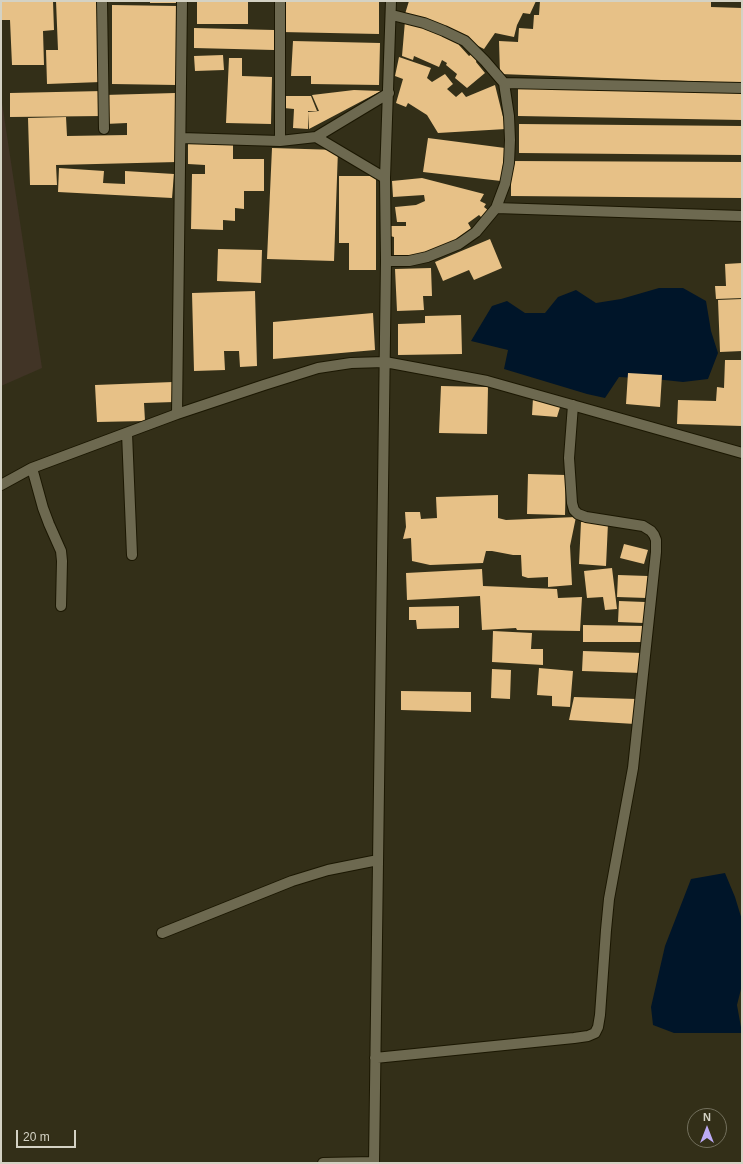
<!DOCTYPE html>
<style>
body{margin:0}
#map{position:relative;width:743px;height:1164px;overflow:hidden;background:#332f18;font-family:Helvetica,sans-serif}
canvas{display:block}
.frame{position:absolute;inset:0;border:2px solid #d4d2c4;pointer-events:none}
.north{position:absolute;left:687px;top:1108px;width:40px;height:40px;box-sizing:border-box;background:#332f18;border:1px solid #73705d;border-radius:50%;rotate:0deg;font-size:11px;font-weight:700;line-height:16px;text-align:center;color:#d4d2c4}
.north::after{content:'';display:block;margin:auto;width:14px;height:18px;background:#bcaaf5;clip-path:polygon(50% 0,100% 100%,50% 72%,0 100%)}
.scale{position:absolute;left:16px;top:1130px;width:60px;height:18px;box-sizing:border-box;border:2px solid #d4d2c4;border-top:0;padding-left:5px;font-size:12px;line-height:14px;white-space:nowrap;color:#d4d2c4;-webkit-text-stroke:3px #332f18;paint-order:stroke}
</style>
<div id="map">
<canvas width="743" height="1164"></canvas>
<div class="frame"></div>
<div class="north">N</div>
<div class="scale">20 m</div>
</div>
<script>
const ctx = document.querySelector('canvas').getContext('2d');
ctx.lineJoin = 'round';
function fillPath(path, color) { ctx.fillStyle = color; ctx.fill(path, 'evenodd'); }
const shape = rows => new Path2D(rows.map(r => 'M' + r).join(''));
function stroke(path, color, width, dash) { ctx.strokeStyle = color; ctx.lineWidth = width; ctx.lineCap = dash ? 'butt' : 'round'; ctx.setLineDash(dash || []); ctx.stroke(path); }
const education = shape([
 [1,96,42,368,1,386]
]);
const water = shape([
 [659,288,683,288,706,301,711,331,718,353,708,379,683,382,655,379,619,377,605,398,587,394,504,369,508,350,471,341,492,306,507,301,525,313,545,313,558,297,576,290,596,303,621,299],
 [725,873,735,897,742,920,742,985,737,1005,742,1033,674,1033,653,1025,651,1007,665,946,691,879]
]);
const building = shape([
 [1,1,53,1,54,30,43,31,44,65,12,65,10,20,1,20],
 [56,1,98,1,101,82,47,84,46,50,58,50],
 [150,1,179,1,179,3,150,3],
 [197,1,248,1,248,24,197,24],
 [281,1,379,1,379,34,281,32],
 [409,1,536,1,530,14,523,13,517,25,514,37,495,33,484,49,435,24,405,14],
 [540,1,711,1,711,7,742,8,742,83,500,74,499,41,518,42,519,28,533,29,534,15,539,15],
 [112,5,177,6,176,85,112,84],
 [405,21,461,42,459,45,469,56,472,54,477,59,476,62,485,73,467,88,455,78,457,74,446,65,447,63,442,60,439,67,414,56,413,60,402,56],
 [194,28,274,30,274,50,194,48],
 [293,41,380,43,379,85,311,84,311,76,291,76],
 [223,55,224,70,195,71,194,56],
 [399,57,431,68,427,78,432,82,445,74,453,84,447,89,456,97,462,92,466,97,495,85,506,129,438,133,427,115,408,103,406,107,396,103,403,79,395,76],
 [229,58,242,58,242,76,272,77,271,124,226,123],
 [518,88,742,92,742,120,518,116],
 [354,90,381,91,309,129,308,112,319,111,312,95],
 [103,91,103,116,10,117,10,93],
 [175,93,177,162,56,165,57,185,30,185,28,118,66,117,67,136,127,135,127,123,105,124,104,95],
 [284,96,311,96,317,111,308,111,308,129,293,128,294,109,284,108],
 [519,124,742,126,742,155,519,153],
 [428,138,505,148,501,181,423,172],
 [188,143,233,143,233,159,264,159,264,191,244,191,244,209,235,208,235,221,223,220,223,230,191,229,192,174,205,174,205,165,188,164],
 [272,148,338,150,334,261,267,259],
 [511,161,742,162,742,198,511,196],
 [59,168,104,171,103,183,125,184,125,171,174,174,172,198,58,192],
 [339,176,376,176,376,270,349,270,349,243,339,243],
 [422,178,484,194,480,201,486,204,484,207,489,211,483,219,479,215,468,223,472,230,455,243,412,256,394,256,394,237,390,236,390,226,406,226,406,222,397,222,395,207,416,205,425,201,424,195,393,197,392,181],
 [490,239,502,268,474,280,469,270,443,281,435,262],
 [218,249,262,250,261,283,217,281],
 [742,263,742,298,716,299,715,286,726,286,725,264],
 [431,268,432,296,423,296,424,310,397,311,395,269],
 [255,291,257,366,240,367,239,351,224,351,225,370,194,371,192,293],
 [742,299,742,351,720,352,718,300],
 [373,313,375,350,273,359,273,322],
 [461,315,462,354,398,355,398,324,425,323,425,316],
 [725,360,742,360,742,426,677,424,678,400,716,401,717,387,724,388],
 [628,373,662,375,660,407,626,404],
 [173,382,174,402,144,403,145,421,97,422,95,385],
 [441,386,488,387,487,434,439,433],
 [533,398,561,404,557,417,532,415],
 [528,474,566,475,565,515,527,514],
 [498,495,498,518,506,520,576,517,570,546,572,585,548,587,548,577,528,578,522,576,521,555,513,555,492,551,486,551,483,563,430,565,412,561,411,538,403,539,406,527,405,512,420,512,421,519,437,518,436,497],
 [581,522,608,523,606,566,579,564],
 [624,544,648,550,644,564,620,558],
 [612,568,617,609,605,610,603,597,587,598,584,571],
 [482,569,483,586,557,589,558,598,582,597,580,631,517,630,516,628,482,630,480,596,407,600,406,573],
 [618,575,648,576,647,598,617,597],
 [619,601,645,602,644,623,618,622],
 [459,606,459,628,417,629,416,620,409,620,409,607],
 [583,625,645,626,645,642,583,642],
 [493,631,532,633,531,649,543,649,543,665,492,662],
 [583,651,642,653,641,673,582,671],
 [539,668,573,671,570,707,552,706,552,696,537,695],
 [492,669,511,670,510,699,491,698],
 [401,691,471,692,471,712,401,710],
 [574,697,637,699,635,724,569,720]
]);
const minor = shape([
 [102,1,104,129],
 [504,83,742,88],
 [316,137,385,178],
 [181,138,280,141,316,137,389,93],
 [280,141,280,1],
 [496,208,742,216],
 [386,261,409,261,427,257,459,244,476,232,496,208,505,184,509,163,510,140,509,116,504,83,485,61,465,41,444,31,424,23,392,15],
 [177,414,182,1],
 [127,433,132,555],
 [32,468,43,508,49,524,61,551,62,561,61,606],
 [1,485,32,468,177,414,264,385,318,368,351,363,385,362,487,381,742,453],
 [162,933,292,881,328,870,378,860],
 [375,1058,574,1038,588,1036,595,1033,598,1027,600,1015,606,930,609,899,633,768,656,552,656,540,654,535,651,531,643,526,586,517,578,514,574,510,572,503,569,458,573,405],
 [323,1163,374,1162],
 [374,1163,386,261,385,178,391,1]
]);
fillPath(education, '#413426');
fillPath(water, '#001529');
fillPath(building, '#e7c187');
stroke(minor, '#1b1702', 12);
stroke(minor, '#6d6950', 10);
</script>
